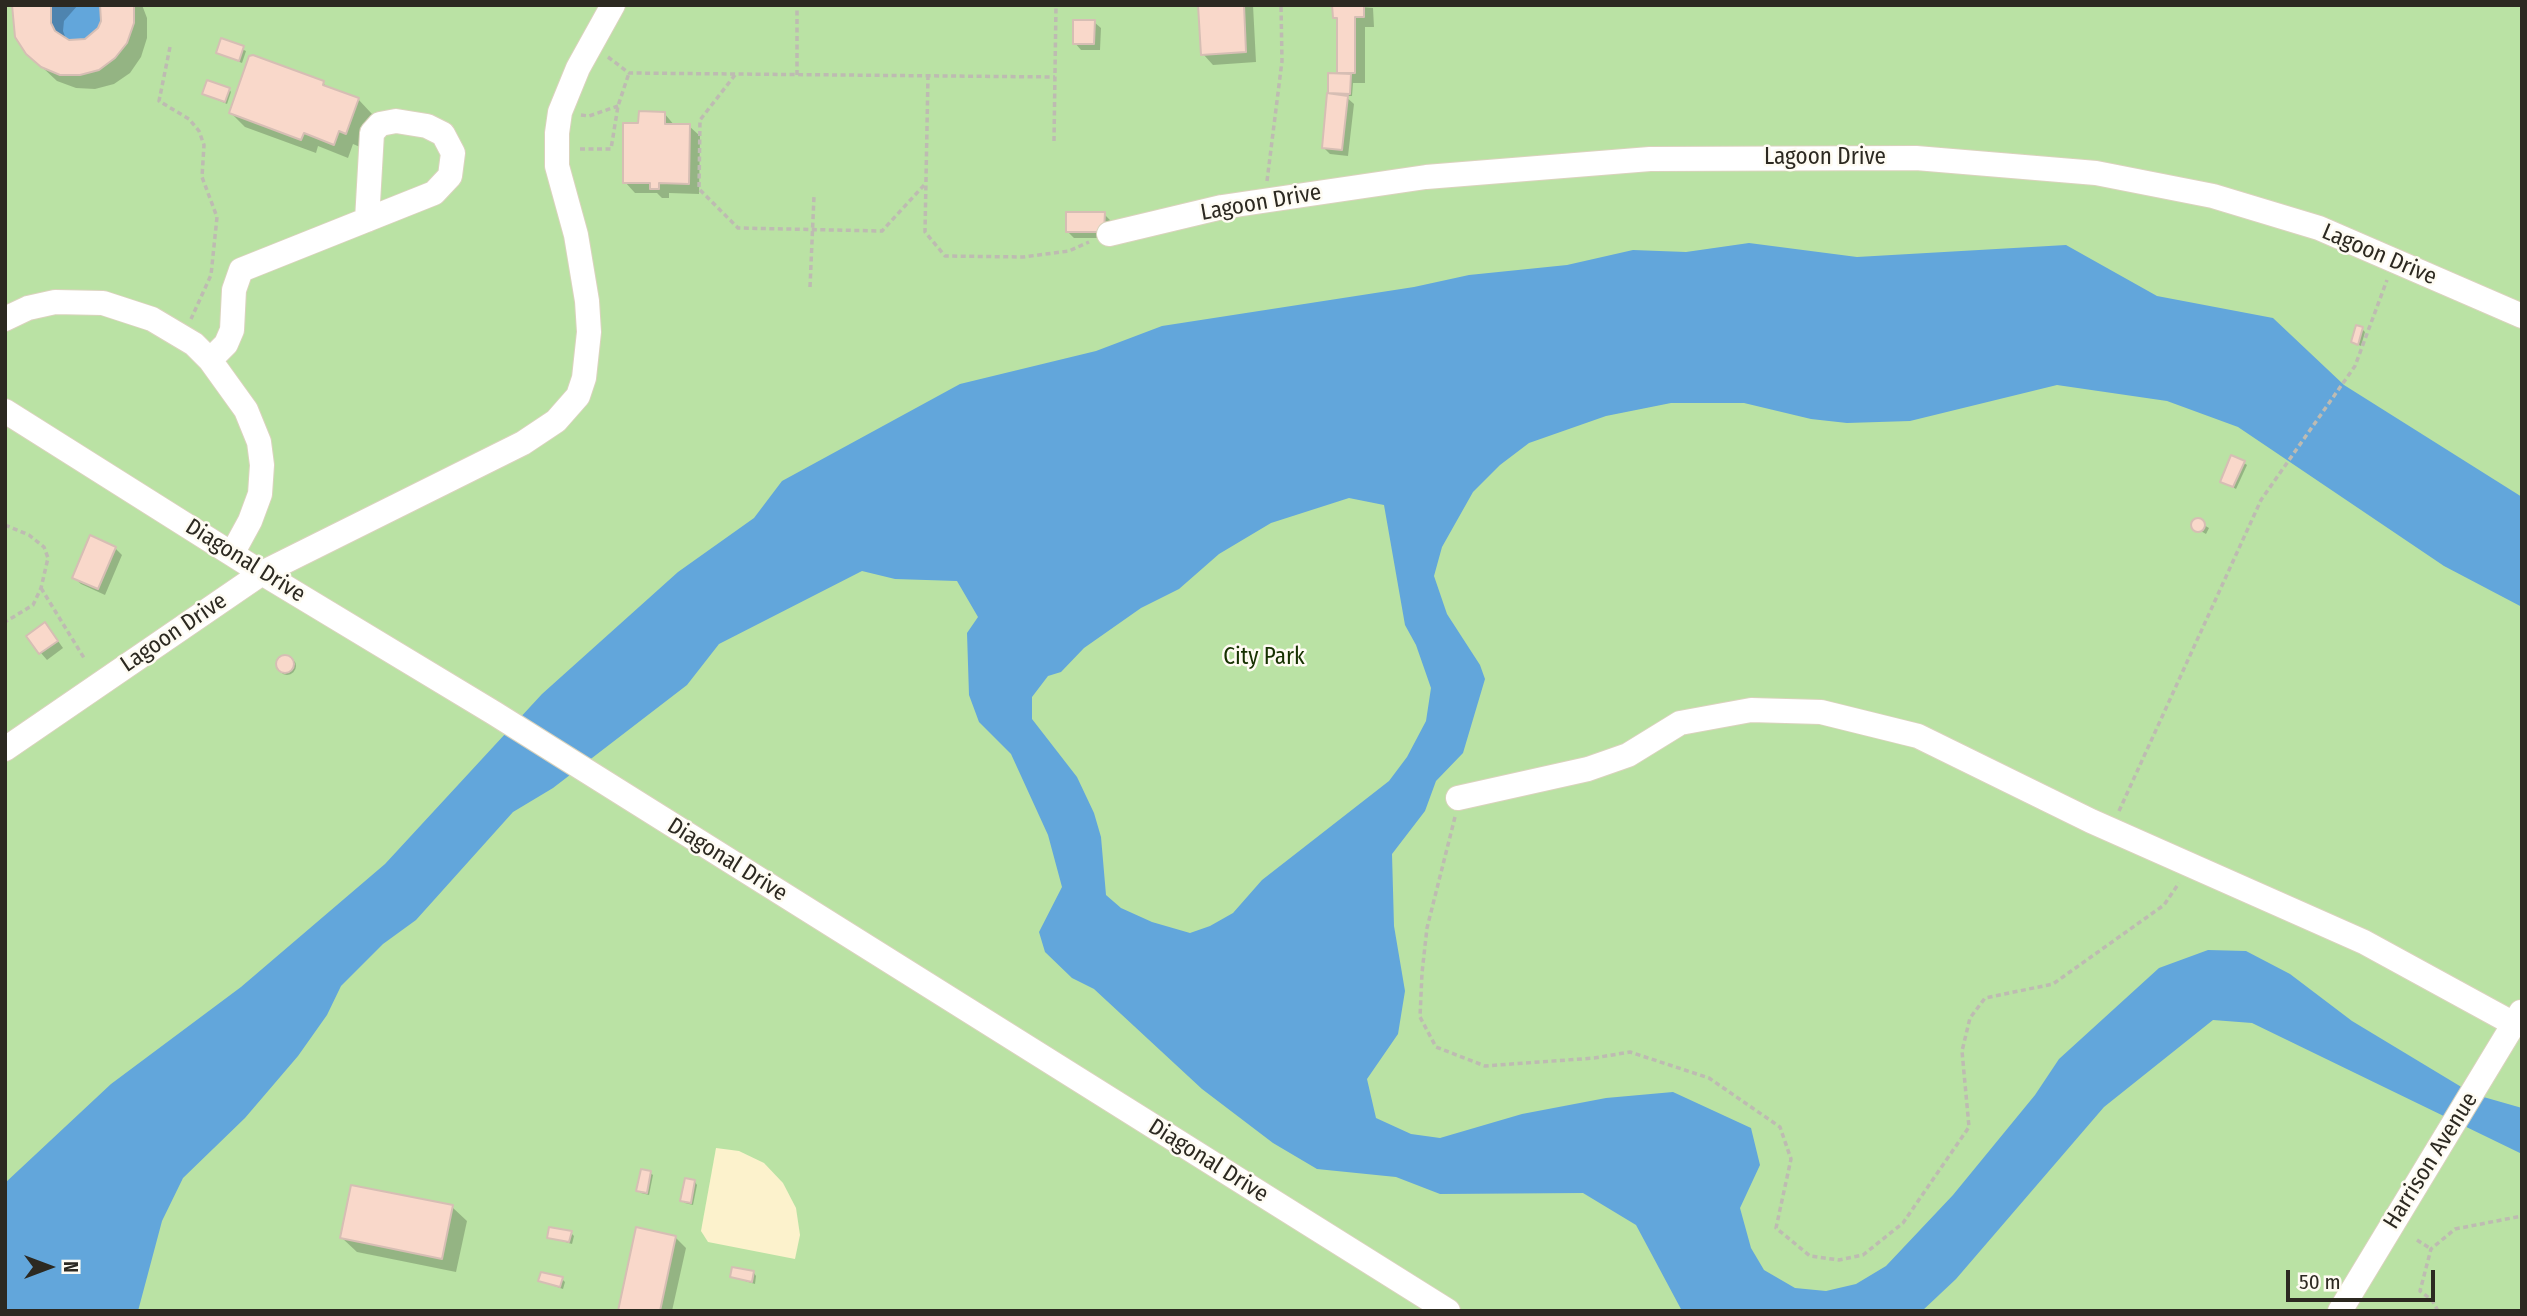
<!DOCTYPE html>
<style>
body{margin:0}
#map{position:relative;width:2527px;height:1316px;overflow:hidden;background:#fefbf2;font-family:"Fira Sans Condensed",sans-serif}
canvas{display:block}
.frame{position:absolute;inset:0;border:7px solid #2c2921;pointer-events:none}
.north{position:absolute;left:14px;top:1232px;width:70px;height:70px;-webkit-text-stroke:5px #fefbf2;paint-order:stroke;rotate:90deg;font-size:19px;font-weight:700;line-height:28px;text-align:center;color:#2c2921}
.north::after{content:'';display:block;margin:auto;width:24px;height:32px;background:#2c2921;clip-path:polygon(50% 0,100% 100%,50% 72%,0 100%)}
.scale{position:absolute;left:2286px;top:1270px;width:149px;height:32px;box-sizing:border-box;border:4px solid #2c2921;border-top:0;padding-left:9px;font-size:21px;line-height:24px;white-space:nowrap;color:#2c2921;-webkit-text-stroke:5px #fefbf2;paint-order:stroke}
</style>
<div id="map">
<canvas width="2527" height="1316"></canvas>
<div class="frame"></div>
<div class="north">N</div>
<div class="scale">50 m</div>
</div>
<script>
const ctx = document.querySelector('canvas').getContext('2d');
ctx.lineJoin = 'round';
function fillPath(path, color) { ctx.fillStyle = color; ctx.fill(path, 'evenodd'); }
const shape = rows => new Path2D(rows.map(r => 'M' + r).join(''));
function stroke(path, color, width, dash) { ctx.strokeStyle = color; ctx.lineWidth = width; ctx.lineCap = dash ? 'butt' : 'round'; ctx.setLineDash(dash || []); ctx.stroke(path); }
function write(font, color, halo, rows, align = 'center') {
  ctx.font = font + ' "Fira Sans Condensed",sans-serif'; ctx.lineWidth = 5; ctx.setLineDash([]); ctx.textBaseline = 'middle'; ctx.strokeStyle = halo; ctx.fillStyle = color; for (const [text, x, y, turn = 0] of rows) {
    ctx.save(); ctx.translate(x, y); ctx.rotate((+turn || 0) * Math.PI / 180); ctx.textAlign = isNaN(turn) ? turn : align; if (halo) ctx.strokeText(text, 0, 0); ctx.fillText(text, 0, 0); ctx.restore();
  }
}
const green = shape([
 [5,5,2522,5,2522,1311,5,1311]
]);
const sand = shape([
 [716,1148,739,1151,764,1163,783,1183,796,1208,800,1235,795,1259,708,1242,701,1231]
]);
const water = shape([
 [51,5,100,5,101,21,98,28,85,39,69,40,55,31,51,23],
 [1749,243,1857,257,2066,245,2157,296,2273,318,2344,385,2522,497,2522,607,2444,566,2238,427,2167,401,2057,385,1910,421,1847,423,1811,419,1744,403,1671,403,1606,416,1529,443,1500,465,1473,492,1442,547,1434,576,1447,614,1480,665,1485,679,1463,753,1436,781,1425,811,1392,854,1394,926,1405,991,1398,1034,1367,1079,1376,1118,1411,1134,1440,1138,1522,1114,1606,1098,1673,1092,1751,1128,1760,1165,1740,1208,1751,1248,1764,1270,1795,1288,1826,1291,1856,1284,1886,1266,1953,1195,2035,1095,2059,1059,2159,968,2208,950,2246,951,2290,974,2352,1021,2473,1094,2522,1108,2522,1154,2252,1023,2213,1020,2104,1107,1956,1279,1922,1311,1682,1311,1636,1225,1583,1193,1440,1194,1396,1177,1317,1169,1273,1143,1202,1089,1094,989,1072,978,1045,952,1039,932,1062,887,1048,835,1011,754,979,722,969,695,967,633,978,617,957,581,895,579,862,571,719,644,687,685,553,788,513,812,416,920,383,944,341,986,327,1015,298,1056,245,1118,183,1178,162,1221,138,1311,5,1311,5,1183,111,1084,241,987,385,864,542,694,678,572,754,518,782,481,960,384,1096,351,1162,326,1414,287,1469,275,1567,265,1633,250,1686,252],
 [1349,498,1384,505,1405,625,1416,645,1431,688,1426,721,1407,757,1389,781,1262,880,1233,913,1210,926,1190,933,1152,922,1121,908,1106,895,1101,837,1094,813,1077,777,1032,719,1032,697,1048,676,1061,672,1084,648,1141,608,1179,589,1219,554,1271,523]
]);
const shadow = shape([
 [14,5,78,5,64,21,63,31,66,39,77,42,86,40,99,29,103,12,100,5,142,5,147,18,147,38,141,57,130,73,114,84,95,89,76,88,57,81,27,53,17,37],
 [1200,5,1253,5,1256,62,1213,65,1203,54],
 [1334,5,1373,8,1374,27,1365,27,1365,83,1353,83,1352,96,1345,96,1354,104,1348,156,1330,154,1323,147,1333,96,1329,92,1342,76,1338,72,1339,21,1335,17],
 [1094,22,1101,28,1100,50,1081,50,1075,43],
 [222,40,246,51,242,63,218,53],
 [323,83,329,89,358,99,372,114,360,147,353,144,348,158,318,146,316,153,245,127,231,113],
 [229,89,231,92,227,104,204,94],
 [664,113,675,126,689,126,700,136,699,194,669,193,669,198,662,198,657,193,635,193,625,182,640,125],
 [1104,214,1111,221,1111,238,1074,238,1067,231],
 [2362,329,2365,332,2361,346,2353,342],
 [2244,463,2247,465,2236,489,2222,481],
 [2195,520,2209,528,2206,534,2192,526],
 [115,548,122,555,105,595,81,584,74,578],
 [51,631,63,648,47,660,41,653],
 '278 666a9 9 0 1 1 18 0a9 9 0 1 1-18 0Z',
 [650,1173,653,1175,649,1195,641,1193,638,1190],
 [695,1182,697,1185,693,1205,685,1203,682,1200],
 [452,1207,467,1221,456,1272,357,1252,342,1238],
 [571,1233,574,1236,572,1244,549,1237],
 [675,1237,686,1248,672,1311,620,1311],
 [754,1273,756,1276,755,1284,732,1277],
 [562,1279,565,1282,563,1289,540,1281]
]);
const building = shape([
 [12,5,51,5,51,23,55,31,69,40,85,39,98,28,101,21,100,5,134,5,134,23,127,43,115,58,99,70,80,75,60,75,41,67,26,54,15,37,12,5],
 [1198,5,1244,5,1246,52,1201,55,1198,5],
 [1332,5,1364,5,1364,17,1355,17,1355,73,1337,73,1337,18,1333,18,1332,5],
 [1073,20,1095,20,1094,44,1073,44,1073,20],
 [221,38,244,46,239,61,216,53,221,38],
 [253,55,324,81,323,85,359,98,346,134,339,131,334,145,304,133,301,140,229,113,249,56,253,55],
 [1328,73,1351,74,1350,94,1328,93,1328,73],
 [207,80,230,88,225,102,202,94,207,80],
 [1327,93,1348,96,1342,150,1322,148,1327,93],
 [639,111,665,112,665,124,690,124,689,184,659,183,659,189,650,189,650,183,623,183,623,123,638,123,639,111],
 [1066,212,1105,212,1104,232,1066,232,1066,212],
 [2356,325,2363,327,2358,345,2351,342,2356,325],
 [2231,455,2245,461,2233,487,2220,482,2231,455],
 '2191 525a7 7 0 1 1 14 0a7 7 0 1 1-14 0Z',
 [90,535,116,547,98,589,72,578,90,535],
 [45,622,58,641,39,654,26,636,45,622],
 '276 664a9 9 0 1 1 18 0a9 9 0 1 1-18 0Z',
 [641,1169,651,1171,647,1193,636,1191,641,1169],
 [685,1178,695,1180,691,1203,680,1201,685,1178],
 [351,1185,453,1205,442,1259,340,1238,351,1185],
 [549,1227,572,1231,569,1242,547,1238,549,1227],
 [636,1227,676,1236,660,1311,618,1311,636,1227],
 [732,1267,754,1271,752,1282,730,1277,732,1267],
 [541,1272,563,1277,560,1287,538,1281,541,1272]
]);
const path = shape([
 [170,47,159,101,189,119,199,131,204,145,202,177,217,217,211,275,191,319],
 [608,57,629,73,1055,77],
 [735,75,700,120,699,189,738,228,882,231,926,183],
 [797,75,797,5],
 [928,75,925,232,945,256,1023,257,1069,251,1089,242],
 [581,115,589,116,618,106],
 [1054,141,1056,5],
 [580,149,611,149,618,106,629,73],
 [1267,181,1282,61,1281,5],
 [810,287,814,196],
 [5,525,29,535,44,547,48,558,41,588,33,605,5,622],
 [41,588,84,658],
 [2119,811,2261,500,2355,366,2387,280],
 [1455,817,1427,928,1422,973,1420,1017,1436,1047,1485,1066,1594,1058,1630,1052,1709,1078,1780,1127,1791,1159,1776,1228,1810,1256,1839,1260,1863,1255,1903,1223,1969,1127,1962,1051,1970,1018,1985,998,2053,984,2164,905,2179,883],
 [2417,1240,2431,1249],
 [2438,1311,2432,1300,2420,1291,2431,1249,2455,1229,2522,1216]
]);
const minor = shape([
 [1109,234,1222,207,1426,177,1650,159,1916,158,2096,173,2213,196,2319,228,2522,316],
 [5,319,28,308,55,302,103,303,152,319,194,344,210,360,246,410,259,442,262,465,260,494,250,521,232,554],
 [210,360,226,344,232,330,234,290,241,270,434,193,450,176,453,153,443,134,427,126,396,121,380,124,372,133,367,220],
 [5,411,262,573,494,713,1448,1311],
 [5,749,262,573,523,443,556,421,578,396,584,378,589,332,587,301,576,235,557,166,557,133,560,112,578,68,613,5],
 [1458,798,1588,769,1628,755,1680,723,1751,710,1821,712,1918,736,2091,821,2364,942,2514,1024],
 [2340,1311,2521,1012]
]);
const streetNames = [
 ["Lagoon Drive",1825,158],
 ["Lagoon Drive",1261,203,-10],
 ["Lagoon Drive",2379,255,23],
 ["Diagonal Drive",245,561,32],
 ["Lagoon Drive",174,633,-34],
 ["Diagonal Drive",727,860,32],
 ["Diagonal Drive",1208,1161,32],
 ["Harrison Avenue",2431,1161,-58]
];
const parkNames = [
 ["City Park",1264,658]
];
fillPath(green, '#bae2a4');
fillPath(sand, '#fcf2cc');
fillPath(water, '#62a6db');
fillPath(shadow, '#0003');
fillPath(building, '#f9d8ca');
stroke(building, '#d6beb4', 2);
stroke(minor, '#dad3bd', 26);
stroke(path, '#bebbb2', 3.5, [5, 3.5]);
stroke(minor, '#fff', 24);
write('23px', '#2c2921', '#fefbf2', streetNames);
write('23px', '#163101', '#fefbf2', parkNames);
</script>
